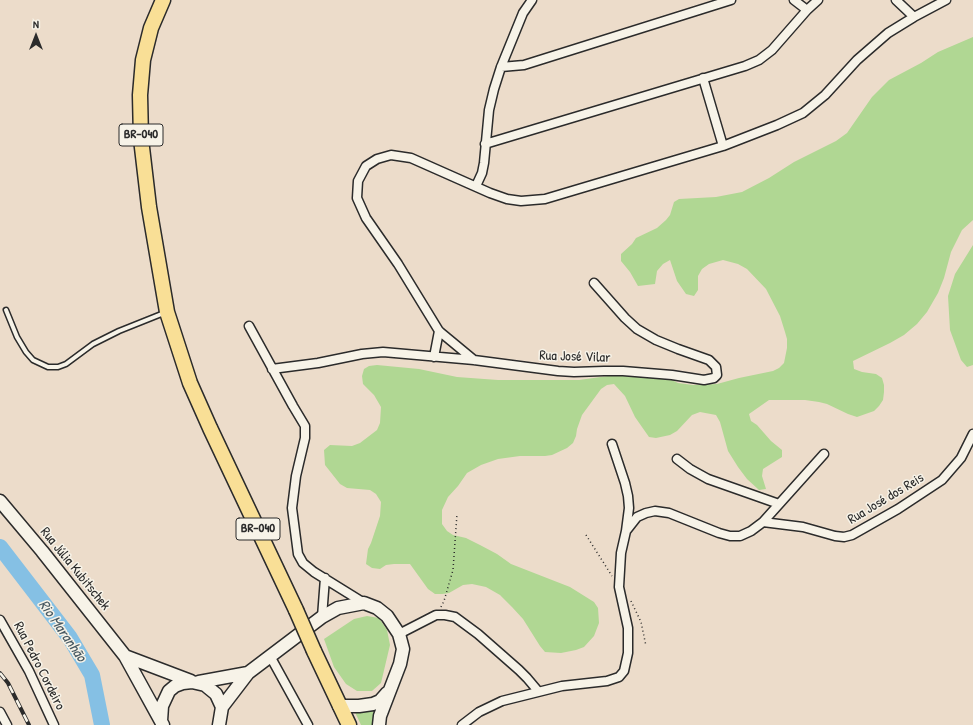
<!DOCTYPE html>
<meta charset="utf-8">
<style>
body{margin:0}
#map{position:relative;width:973px;height:725px;overflow:hidden;background:#ecdcca;font-family:"Patrick Hand",sans-serif}
canvas{display:block}
.north{position:absolute;left:16px;top:16px;width:40px;height:40px;-webkit-text-stroke:3px #f7f3e8;paint-order:stroke;rotate:0deg;font-size:11px;font-weight:700;line-height:16px;text-align:center;color:#2b2b2b}
.north::after{content:'';display:block;margin:auto;width:14px;height:18px;background:#2b2b2b;clip-path:polygon(50% 0,100% 100%,50% 72%,0 100%)}
</style>
<div id="map">
<canvas width="973" height="725"></canvas>
<div class="north">N</div>
</div>
<script>
const ctx = document.querySelector('canvas').getContext('2d');
ctx.lineJoin = 'round';
function fillPath(path, color) { ctx.fillStyle = color; ctx.fill(path, 'evenodd'); }
const shape = rows => new Path2D(rows.map(r => 'M' + r).join(''));
function stroke(path, color, width, dash) { ctx.strokeStyle = color; ctx.lineWidth = width; ctx.lineCap = dash ? 'butt' : 'round'; ctx.setLineDash(dash || []); ctx.stroke(path); }
function write(font, color, halo, rows, align = 'center') {
  ctx.font = font + ' "Patrick Hand",sans-serif'; ctx.lineWidth = 3; ctx.setLineDash([]); ctx.textBaseline = 'middle'; ctx.strokeStyle = halo; ctx.fillStyle = color; for (const [text, x, y, turn = 0] of rows) {
    ctx.save(); ctx.translate(x, y); ctx.rotate((+turn || 0) * Math.PI / 180); ctx.textAlign = isNaN(turn) ? turn : align; if (halo) ctx.strokeText(text, 0, 0); ctx.fillText(text, 0, 0); ctx.restore();
  }
}
const green = shape([
 [973,37,973,220,962,230,951,252,944,278,938,293,927,312,917,324,904,335,890,343,853,361,854,369,862,372,876,374,882,378,884,385,884,392,883,400,879,406,874,411,857,417,848,414,827,404,819,402,805,400,769,400,749,414,751,421,757,425,771,441,782,450,782,457,763,469,762,476,766,489,759,490,747,479,738,467,728,451,720,422,716,415,700,412,692,415,677,431,670,435,656,438,649,437,635,417,625,396,614,384,607,385,601,389,582,415,577,429,576,436,573,443,567,448,552,455,545,456,520,456,498,459,481,465,467,473,458,486,448,497,442,510,442,524,447,531,453,535,466,538,480,545,497,554,511,564,570,587,594,602,598,608,599,623,594,636,584,647,576,650,561,653,545,652,540,646,523,619,512,607,500,595,486,587,472,584,463,585,449,593,442,594,435,594,428,589,410,564,394,564,386,565,380,569,372,568,366,564,368,549,371,543,380,516,381,502,376,494,370,490,347,488,340,484,325,465,324,450,330,445,352,446,360,443,377,430,380,423,381,407,374,395,363,384,362,376,364,369,369,366,377,365,419,369,457,377,498,380,579,380,615,375,638,375,670,379,678,383,693,385,717,384,739,378,773,371,779,368,784,363,787,348,787,339,785,332,780,316,766,289,747,269,738,264,723,260,709,264,702,269,698,276,698,290,694,296,686,294,677,281,670,260,663,264,657,271,655,284,638,286,630,272,621,261,621,254,632,244,636,238,657,228,666,220,670,215,674,202,679,199,716,197,742,192,769,178,794,162,836,141,847,133,872,97,889,80,921,63,938,52],
 [973,245,973,365,967,367,961,360,950,330,948,296,955,274],
 [367,616,379,618,387,630,390,645,381,683,372,691,357,691,346,684,334,667,324,639,354,619],
 [353,708,373,709,374,715,373,725,361,725]
]);
const river = shape([
 [0,547,70,638,92,675,102,725]
]);
const path = shape([
 [586,535,612,576],
 [631,601,641,622,646,646],
 [441,607,444,601,453,570,457,514]
]);
const service = shape([
 [6,310,17,337,26,352,33,360,48,367,58,367,66,364,93,344,119,331,164,313]
]);
const minor = shape([
 [794,0,807,10],
 [896,0,914,17],
 [501,67,524,65,731,0],
 [703,78,723,146],
 [485,144,745,66,759,60,772,50,807,10,818,0],
 [476,186,482,173,484,163,489,110,494,89,501,67,523,13,532,0],
 [249,326,293,406,305,426,305,438,296,476,292,508,298,554,303,563,314,572,364,603],
 [434,357,439,331],
 [474,360,439,331,398,264,366,218,357,198,358,181,366,166,377,159,391,155,411,158,490,193,507,199,521,201,545,199,723,146,777,125,803,113,825,95,857,60,888,33,914,17,946,0],
 [272,369,318,363,362,354,383,352,474,360,558,371,574,372,604,371,623,371,672,375,704,380,714,378,717,375,716,367,709,360,678,349,656,340,637,329,625,318,594,283],
 [612,444,625,483,628,496,629,508,626,531],
 [677,459,690,469,708,479,779,504],
 [763,522,803,527,835,536,844,537,852,535,898,509,942,480,961,458,973,434],
 [322,617,325,578],
 [0,620,29,671,54,725],
 [399,634,436,615,445,615,455,617,478,634,519,670,527,678,538,691],
 [270,656,308,725],
 [0,712,7,725],
 [462,725,479,712,502,701,562,686,607,681,619,677,624,671,628,653,628,628,619,587,621,553,626,531,637,517,646,513,655,511,669,513,719,533,730,536,740,536,751,531,763,522,824,454]
]);
const secondary = shape([
 [0,501,42,551,125,656,163,725],
 [125,656,191,681],
 [199,682,248,673],
 [339,706,359,706,373,704,380,701,387,693],
 [222,707,248,673,322,617,338,608,364,603,377,608,387,616,399,634,403,649,400,664,380,716,379,725],
 [161,721,162,706,169,691,175,686,183,683,192,682,205,685,216,694,222,707,219,725]
]);
const trunk = shape([
 [163,0,151,28,143,60,140,95,141,139,149,207,167,312,190,383,210,428,296,610],
 [314,651,349,725]
]);
const rail = shape([
 [0,673,8,683,29,725]
]);
const trunkBridge = shape([
 [296,610,314,651]
]);
const shields = [
 [141,135,44],
 [258,529,44]
];
const shieldNames = [
 ["BR-040",141,135],
 ["BR-040",258,529]
];
const streetNames = [
 ["Rua José Vilar",575,357,2],
 ["Rua José dos Reis",886,499,-31],
 ["Rua Júlia Kubitschek",75,569,51],
 ["Rua Pedro Cordeiro",39,666,63]
];
const waterNames = [
 ["Rio Maranhão",62,631,55]
];
fillPath(green, '#b0d793');
stroke(river, '#85c0e4', 16);
stroke(service, '#2b2b2b', 7);
stroke(minor, '#2b2b2b', 11);
stroke(secondary, '#2b2b2b', 15);
stroke(trunk, '#2b2b2b', 17);
stroke(path, '#2b2b2b', 1.5, [1, 3]);
stroke(service, '#f7f3e8', 4);
stroke(minor, '#f7f3e8', 8);
stroke(secondary, '#f7f3e8', 12);
stroke(trunk, '#f9df96', 14);
stroke(rail, '#2b2b2b', 4);
stroke(rail, '#f7f3e8', 2.5, [8]);
stroke(trunkBridge, '#2b2b2b', 17, []);
stroke(trunkBridge, '#f9df96', 14);
for (const [x, y, w] of shields) { const box = new Path2D(); box.roundRect(x - w / 2, y - 11, w, 22, 3); ctx.fillStyle = '#f7f3e8'; ctx.fill(box); stroke(box, '#2b2b2b', 1); }
write('bold 13px', '#2b2b2b', null, shieldNames);
write('14px', '#2b2b2b', '#f7f3e8', streetNames);
write('italic 15px', '#465862', '#f7f3e8', waterNames);
</script>
